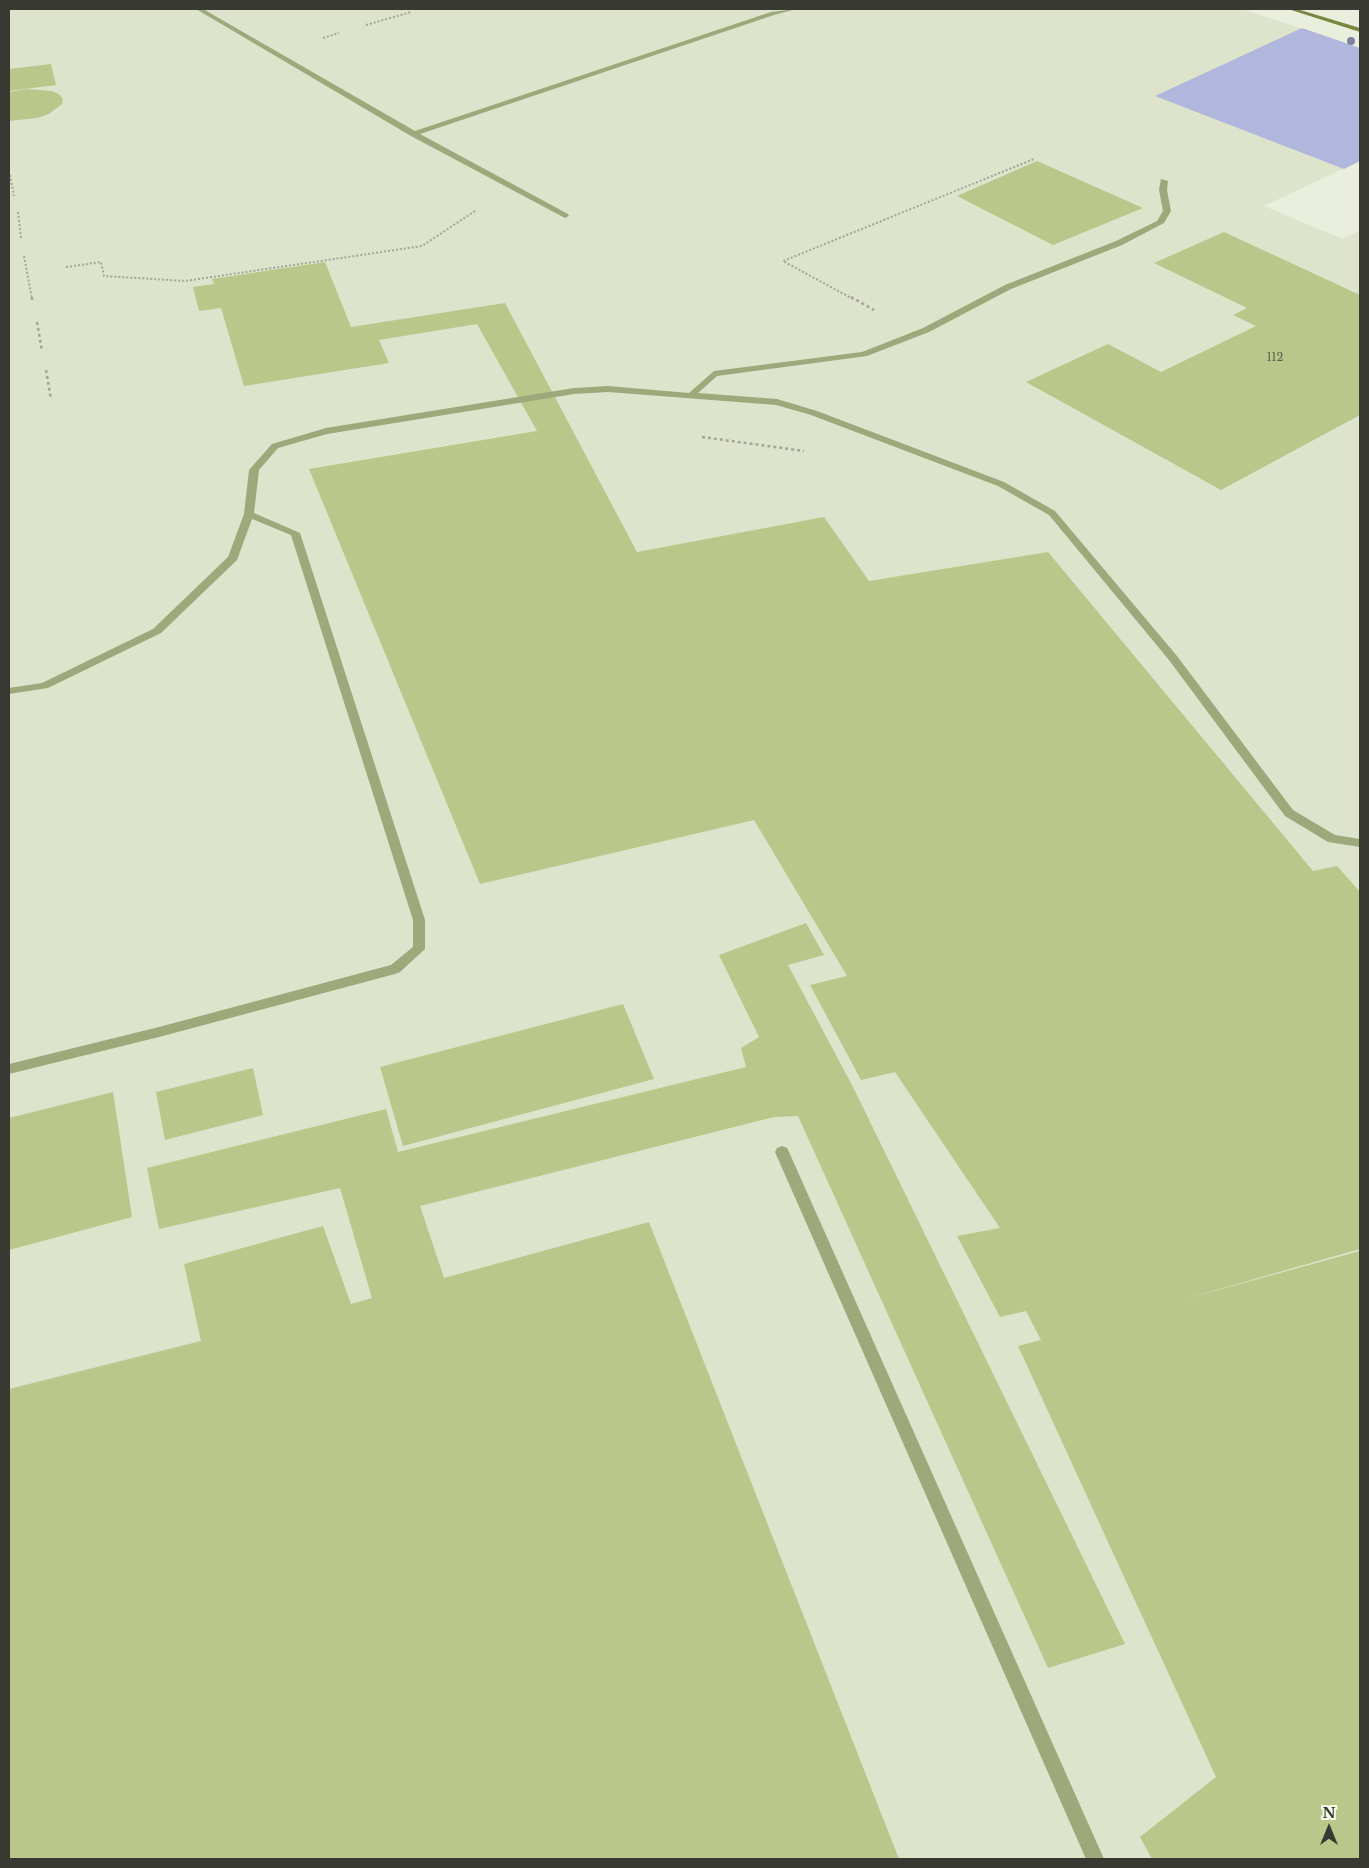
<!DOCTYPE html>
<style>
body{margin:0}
#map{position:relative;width:1369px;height:1868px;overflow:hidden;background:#eaeedc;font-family:"Libre Baskerville",serif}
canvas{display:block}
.frame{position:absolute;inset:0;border:10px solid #373932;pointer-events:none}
.north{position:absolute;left:1304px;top:1803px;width:50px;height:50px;-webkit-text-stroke:4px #f7fce9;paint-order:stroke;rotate:0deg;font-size:14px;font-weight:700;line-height:20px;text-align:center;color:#373932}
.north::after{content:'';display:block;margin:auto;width:18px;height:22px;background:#373932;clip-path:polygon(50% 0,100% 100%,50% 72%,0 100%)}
</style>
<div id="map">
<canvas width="1369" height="1868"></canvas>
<div class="frame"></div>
<div class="north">N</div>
</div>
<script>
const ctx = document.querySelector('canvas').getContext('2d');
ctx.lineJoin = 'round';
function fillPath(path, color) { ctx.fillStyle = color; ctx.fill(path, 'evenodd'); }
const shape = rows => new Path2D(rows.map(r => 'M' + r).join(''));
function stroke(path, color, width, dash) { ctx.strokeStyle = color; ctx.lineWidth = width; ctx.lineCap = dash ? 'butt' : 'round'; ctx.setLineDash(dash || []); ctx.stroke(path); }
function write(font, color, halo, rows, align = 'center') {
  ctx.font = font + ' "Libre Baskerville",serif'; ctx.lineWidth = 4.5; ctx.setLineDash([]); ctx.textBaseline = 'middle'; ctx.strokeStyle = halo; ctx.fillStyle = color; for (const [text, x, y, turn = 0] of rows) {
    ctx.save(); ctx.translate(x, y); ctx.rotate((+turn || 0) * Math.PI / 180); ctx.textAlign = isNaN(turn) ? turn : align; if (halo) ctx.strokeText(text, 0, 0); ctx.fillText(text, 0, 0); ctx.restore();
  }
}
const built = shape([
 [9,9,1242,9,1360,48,1360,161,1264,206,1343,239,1360,231,1360,1859,9,1859]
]);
const green = shape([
 [1302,28,1360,48,1360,161,1344,169,1155,96]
]);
const building = shape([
 [51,64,56,85,9,91,9,69],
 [27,89,51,91,59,94,63,99,62,104,49,114,37,118,9,121,9,92],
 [1037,161,1143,208,1053,245,957,196],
 [1224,232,1360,295,1360,415,1221,490,1026,382,1108,344,1161,372,1256,326,1233,315,1247,308,1154,263],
 [325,262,351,327,505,303,637,552,824,517,869,581,1048,552,1313,871,1337,866,1360,892,1360,1249,1174,1302,1360,1251,1360,1859,1152,1859,1140,1837,1216,1777,1018,1346,1041,1340,1026,1311,1000,1317,957,1236,1000,1228,895,1072,861,1080,810,985,847,976,754,820,480,884,309,469,537,431,477,324,379,340,389,363,244,386,221,308,199,311,193,287,214,284,212,279],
 [806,923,824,955,788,965,853,1087,1125,1644,1048,1668,798,1116,774,1117,420,1206,444,1278,649,1222,899,1859,9,1859,9,1389,201,1341,184,1264,323,1226,351,1304,372,1298,340,1188,159,1229,147,1168,386,1109,398,1152,746,1067,741,1048,759,1037,719,955],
 [623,1004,654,1079,403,1146,380,1067],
 [253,1068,263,1115,165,1140,156,1092],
 [113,1092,132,1217,9,1250,9,1118]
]);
const pathFar1 = shape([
 [366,25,411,12],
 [323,38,339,33],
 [10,175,14,196],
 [18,212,21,238],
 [24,256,32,299],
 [66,267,101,262,104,276,185,281,422,246,475,211],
 [853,299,783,261,1034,159]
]);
const path = shape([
 [32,297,32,300],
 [851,297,874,310],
 [37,322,42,351],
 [46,370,51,399],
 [702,437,804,451]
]);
const service = shape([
 [196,9,203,9,415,131,771,12,796,9,774,15,420,134,568,214,569,216,565,218,411,136,196,9],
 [1161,179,1168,181,1167,190,1171,211,1164,223,1122,245,1011,289,929,332,867,356,717,376,698,393,777,399,817,411,1004,482,1055,511,1177,656,1293,810,1335,835,1360,839,1360,847,1328,842,1285,816,1169,660,1049,515,998,486,811,415,776,405,608,392,574,394,327,434,278,448,259,470,254,513,300,533,425,920,425,949,400,972,395,974,159,1037,9,1074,9,1064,159,1027,391,965,413,947,413,920,291,535,252,519,237,560,161,633,48,688,9,694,9,688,42,683,153,629,228,557,244,514,249,470,272,444,326,428,574,388,608,386,689,393,714,371,862,352,923,328,1005,285,1116,241,1157,221,1163,211,1159,190,1161,179],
 [782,1146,787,1148,789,1152,1104,1859,1086,1859,775,1152,777,1148,782,1146]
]);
const secondary = shape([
 [1288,9,1297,9,1360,28,1360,32,1288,9]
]);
const trees = [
 [1351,41]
];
const farNumbernames = [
 ["112",1275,358]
];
fillPath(built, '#dde4cb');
fillPath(green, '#b1b7dc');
fillPath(building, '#b9c78b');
stroke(pathFar1, '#a3a698', 2, [2, 2]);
stroke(path, '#a3a698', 2.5, [3, 3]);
fillPath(service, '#9da87b');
fillPath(secondary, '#788640');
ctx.fillStyle = '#8183a0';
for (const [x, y] of trees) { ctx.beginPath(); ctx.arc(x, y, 4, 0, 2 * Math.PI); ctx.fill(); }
write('11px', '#585c48', null, farNumbernames);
</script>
